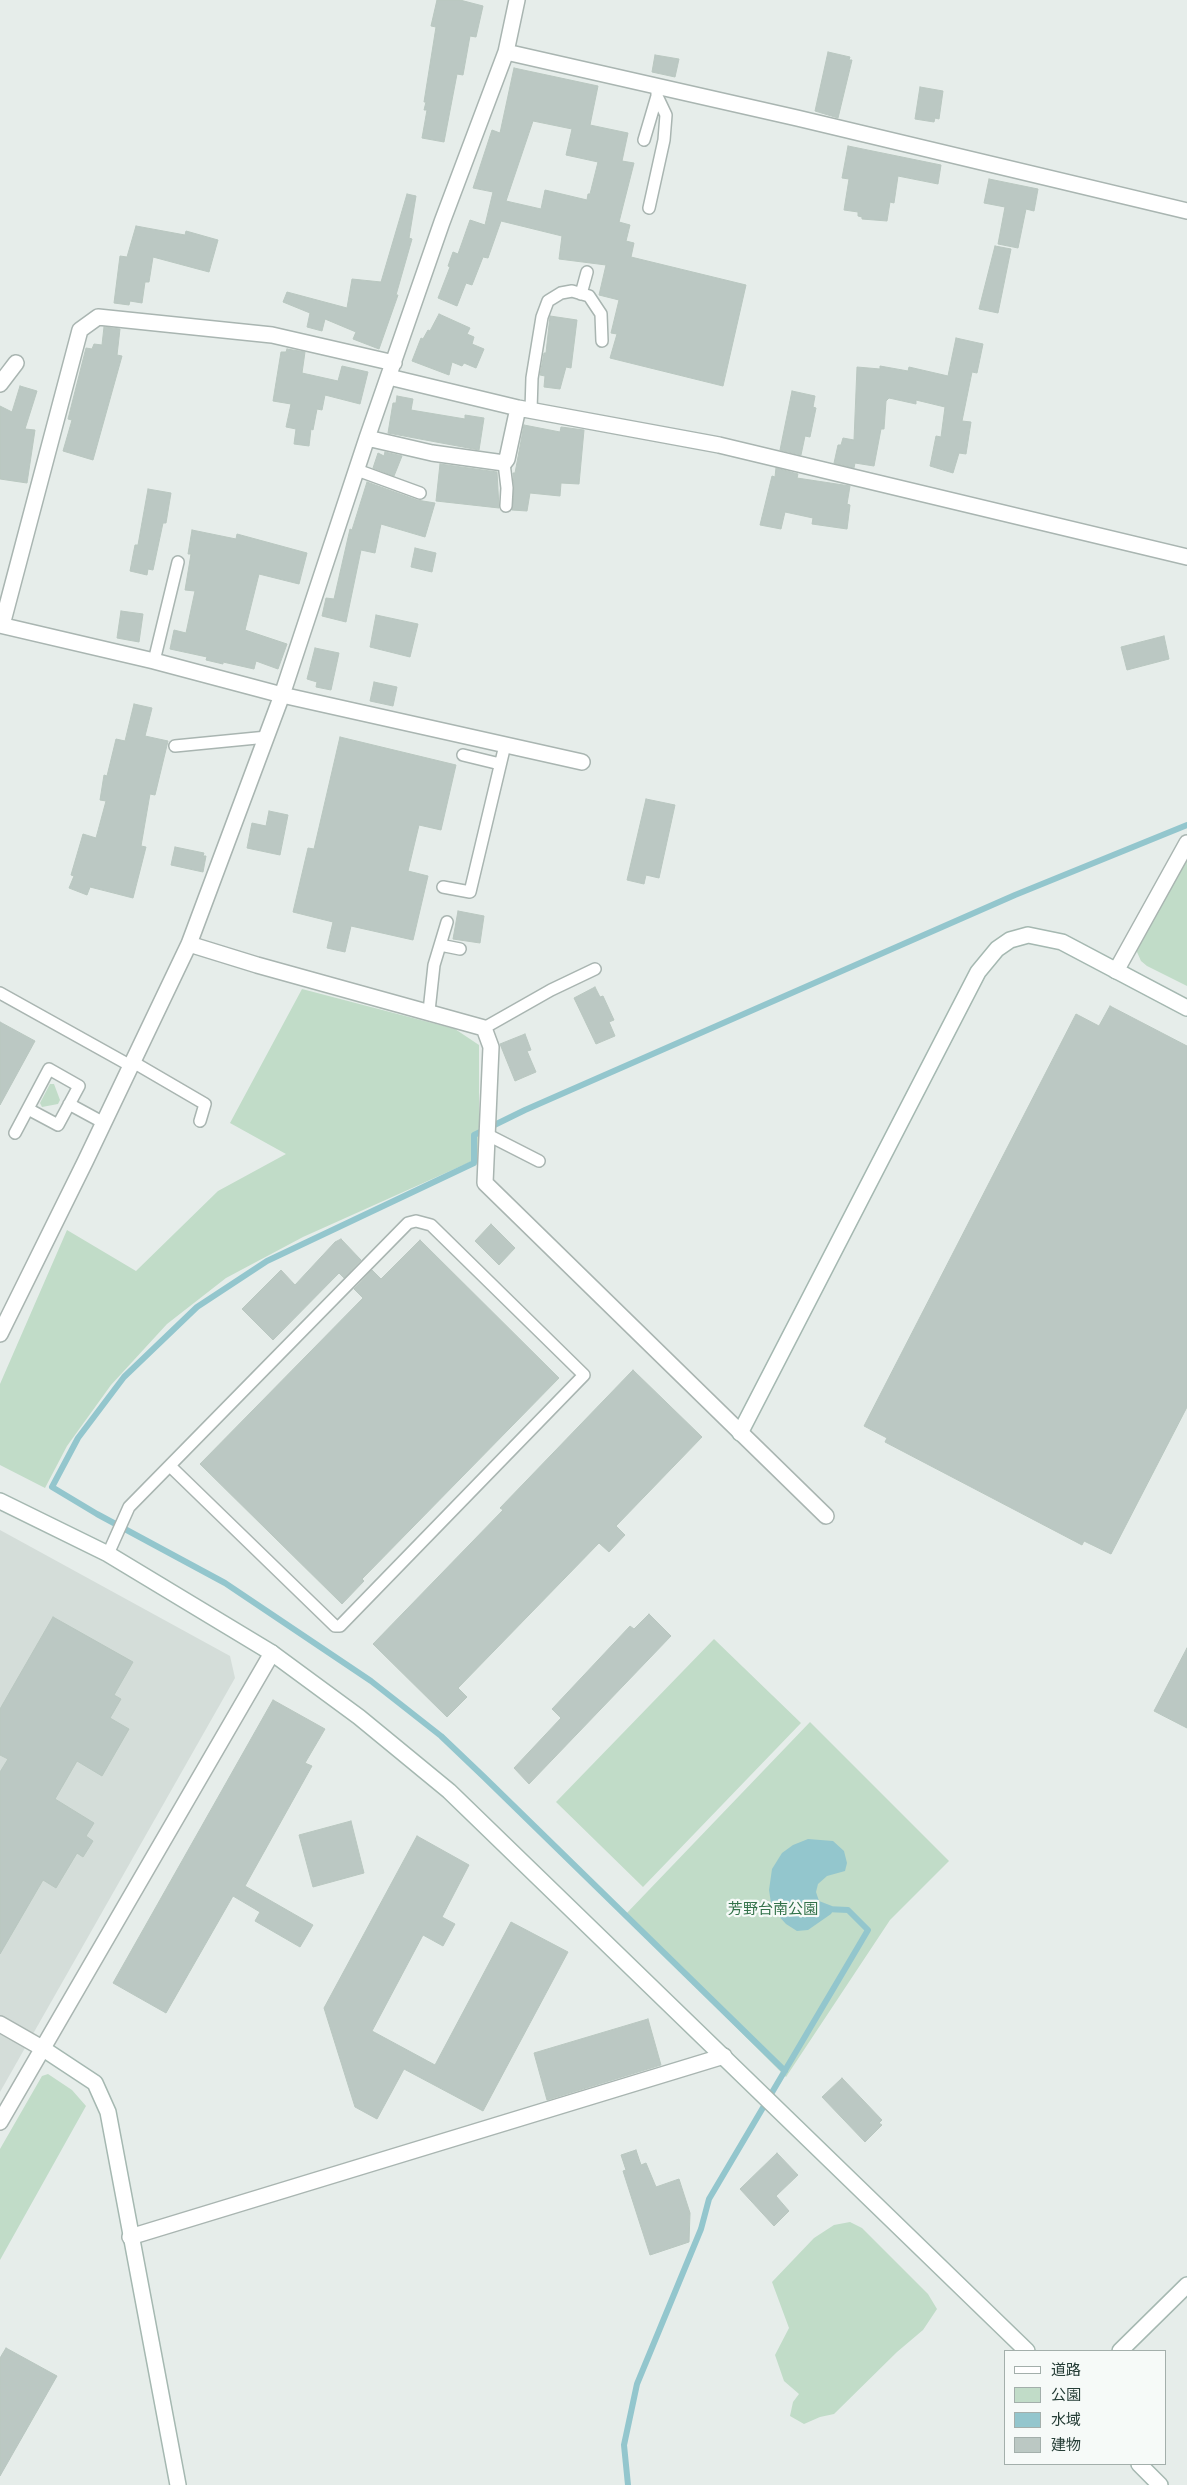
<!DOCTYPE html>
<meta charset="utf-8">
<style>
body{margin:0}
#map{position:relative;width:1187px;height:2485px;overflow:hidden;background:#e6edea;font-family:Poppins,"Noto Sans JP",sans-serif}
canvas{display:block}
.legend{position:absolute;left:1004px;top:2350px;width:162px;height:115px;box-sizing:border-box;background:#f6faf8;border:1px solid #a3afab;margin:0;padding:6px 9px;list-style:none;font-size:15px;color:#263e37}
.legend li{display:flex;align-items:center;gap:10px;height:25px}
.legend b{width:25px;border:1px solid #a3afab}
</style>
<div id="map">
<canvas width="1187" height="2485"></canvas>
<ul class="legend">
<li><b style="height:6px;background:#fff"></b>道路</li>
<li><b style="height:14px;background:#c1dcc8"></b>公園</li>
<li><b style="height:14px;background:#93c6cd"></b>水域</li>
<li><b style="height:14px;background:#bbc8c3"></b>建物</li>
</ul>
</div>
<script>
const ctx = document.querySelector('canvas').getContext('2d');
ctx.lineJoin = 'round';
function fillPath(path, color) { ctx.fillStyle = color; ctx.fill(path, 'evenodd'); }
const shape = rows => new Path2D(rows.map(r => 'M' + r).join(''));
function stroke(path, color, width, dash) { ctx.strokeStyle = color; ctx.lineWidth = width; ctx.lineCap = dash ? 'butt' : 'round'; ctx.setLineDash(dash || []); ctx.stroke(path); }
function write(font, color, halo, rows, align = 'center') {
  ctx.font = font + ' Poppins,"Noto Sans JP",sans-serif'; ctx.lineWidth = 4.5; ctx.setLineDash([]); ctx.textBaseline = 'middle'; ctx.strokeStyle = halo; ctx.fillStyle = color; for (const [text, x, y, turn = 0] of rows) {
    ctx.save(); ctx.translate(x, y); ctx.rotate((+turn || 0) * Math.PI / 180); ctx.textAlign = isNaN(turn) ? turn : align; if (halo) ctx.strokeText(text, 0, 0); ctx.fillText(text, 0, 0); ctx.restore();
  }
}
const built = shape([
 [0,1530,230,1656,235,1678,0,2092]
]);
const green = shape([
 [1187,853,1187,986,1147,966,1141,961,1137,952,1137,947],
 [302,989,455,1029,479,1045,479,1158,303,1237,226,1278,167,1324,111,1385,67,1446,45,1488,0,1465,0,1384,67,1230,136,1271,218,1191,286,1154,230,1123],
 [50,1084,54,1084,60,1100,58,1104,42,1107,40,1103],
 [714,1639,801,1723,643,1887,556,1802],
 [810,1722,949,1861,890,1920,786,2077,624,1916],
 [48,2074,72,2090,86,2106,0,2260,0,2149,42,2076],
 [850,2222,862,2228,928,2294,937,2309,923,2330,897,2352,834,2414,820,2417,804,2424,790,2416,793,2402,799,2394,784,2381,775,2355,789,2328,772,2282,814,2238,834,2225]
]);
const water = shape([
 [808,1839,833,1841,844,1851,847,1863,845,1871,827,1876,818,1884,816,1892,819,1901,832,1906,834,1909,831,1914,808,1930,797,1931,786,1924,776,1913,771,1903,769,1890,772,1869,782,1853,793,1845]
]);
const stream = shape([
 [785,2071,484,1777,441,1736,371,1681,225,1583,97,1514,52,1487,78,1438,124,1377,197,1307,267,1261,474,1163,474,1135,525,1110,1015,895,1187,825],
 [628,2485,624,2445,637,2384,701,2229,709,2199,868,1930,848,1910,826,1909]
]);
const building = shape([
 [437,0,460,0,483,6,476,37,470,36,463,75,457,74,444,142,422,138,427,110,424,110,426,102,424,102,436,27,431,26,437,0],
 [828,52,850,57,849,60,852,60,838,118,815,111,828,52],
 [655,55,679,59,675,77,652,72,655,55],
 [514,68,598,86,590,125,628,133,622,161,634,163,619,222,630,225,626,241,634,243,631,257,746,285,723,386,610,358,617,334,611,333,619,300,599,295,606,265,559,259,562,236,501,221,488,258,483,257,472,285,466,283,457,306,438,298,450,267,448,266,453,252,458,254,470,220,485,225,493,192,473,188,492,130,500,133,514,68],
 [533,121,572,129,566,155,598,162,590,194,588,194,587,200,545,190,541,209,506,201,533,121],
 [920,87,943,91,939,119,935,118,934,122,915,119,920,87],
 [848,146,941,165,938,184,898,176,894,203,890,202,887,221,862,219,862,217,858,216,858,212,844,210,849,179,842,178,848,146],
 [989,179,1038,189,1034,211,1026,209,1018,248,998,244,1005,207,984,203,989,179],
 [407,194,416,196,409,238,412,239,396,295,398,295,379,349,353,339,356,332,325,319,322,331,307,327,310,313,283,302,287,292,347,308,352,279,381,282,407,194],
 [136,226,185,235,186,231,218,240,209,272,153,257,149,282,145,282,142,303,130,301,129,305,114,303,120,256,127,257,136,226],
 [995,246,1011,249,998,313,979,309,995,246],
 [439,314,470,328,467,334,474,337,472,344,484,349,476,368,464,363,462,366,452,362,449,375,412,361,421,338,423,339,428,330,430,331,439,314],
 [550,316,577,320,571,368,566,367,560,389,544,387,545,376,540,375,544,353,546,353,550,316],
 [104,327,120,329,117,355,122,356,93,460,63,451,72,420,68,419,86,348,92,349,94,344,102,345,104,327],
 [956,338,983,344,977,373,972,372,962,421,971,422,966,454,959,453,953,473,930,466,936,436,941,437,945,407,916,400,916,404,889,398,886,401,884,429,881,429,874,466,855,463,854,468,834,463,838,445,841,445,843,438,854,440,857,367,880,369,880,366,908,371,909,367,948,376,956,338],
 [287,349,305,352,302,373,338,381,342,366,368,372,360,404,325,395,322,410,317,409,313,430,311,429,309,446,294,444,296,429,286,427,291,404,273,401,281,352,286,352,287,349],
 [20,386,37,391,25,429,35,430,27,483,0,479,0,406,12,412,20,386],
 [792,391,815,396,813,407,816,408,810,437,805,436,801,455,780,450,792,391],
 [397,396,413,399,411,410,465,419,465,415,484,418,479,450,388,433,393,403,396,403,397,396],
 [524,425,560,432,561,427,584,430,579,484,561,483,560,496,530,493,527,511,512,510,514,488,513,473,515,473,524,425],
 [385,452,402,456,394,476,373,468,378,453,384,456,385,452],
 [440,464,497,472,499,508,436,501,440,464],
 [776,468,798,474,797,478,850,486,847,504,850,505,847,529,812,524,813,518,785,512,781,529,760,525,772,476,775,477,776,468],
 [367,482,417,500,435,503,425,537,381,524,375,553,361,550,346,622,322,616,326,598,334,599,350,529,352,530,367,482],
 [148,489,171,493,166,523,163,523,153,570,148,569,147,575,130,571,135,545,138,545,148,489],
 [192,530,236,539,237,534,307,553,299,584,259,574,245,630,287,644,278,669,256,661,254,669,223,662,223,664,206,660,207,657,170,649,174,630,186,633,195,591,185,590,191,554,188,554,192,530],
 [415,548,436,553,432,572,411,567,415,548],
 [121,611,143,614,139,642,117,638,121,611],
 [376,615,418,624,410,657,370,647,376,615],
 [1164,636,1169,659,1127,670,1121,647,1164,636],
 [315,648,339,653,331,690,316,687,317,682,307,679,315,648],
 [374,682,397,687,393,706,370,701,374,682],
 [134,704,152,708,145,736,168,741,155,795,150,794,141,846,146,847,133,898,90,887,87,895,69,888,74,876,71,875,83,834,96,838,106,801,100,800,104,775,107,776,116,739,125,741,134,704],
 [340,737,456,765,441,830,419,825,408,871,428,876,413,940,351,926,345,952,327,948,333,922,293,912,308,848,314,849,340,737],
 [646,799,675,805,659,878,646,875,644,884,627,880,646,799],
 [269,811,288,815,280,855,247,848,252,823,266,826,269,811],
 [175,847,204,853,203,856,206,856,203,872,171,865,175,847],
 [458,911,484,916,480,943,453,939,458,911],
 [595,987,600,997,603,996,614,1020,609,1022,615,1036,596,1044,574,998,595,987],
 [1110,1006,1187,1046,1187,1407,1111,1554,1084,1541,1082,1545,885,1442,887,1438,864,1426,1076,1014,1099,1026,1110,1006],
 [0,1022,35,1041,0,1105,0,1022],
 [525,1034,531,1050,527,1051,536,1072,515,1081,500,1044,525,1034],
 [491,1224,515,1248,499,1265,475,1241,491,1224],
 [341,1239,361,1260,344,1278,339,1273,273,1340,242,1309,281,1270,295,1285,335,1242,341,1239],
 [420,1240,559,1378,362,1579,364,1581,342,1604,200,1464,363,1298,354,1289,372,1270,381,1279,420,1240],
 [633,1370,702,1437,616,1526,625,1535,609,1552,599,1543,458,1688,467,1697,447,1717,373,1644,503,1510,500,1508,633,1370],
 [649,1614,671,1636,529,1784,514,1768,561,1718,552,1709,630,1626,634,1629,649,1614],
 [53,1617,133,1662,114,1695,121,1699,110,1718,129,1729,102,1776,77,1761,55,1799,94,1823,86,1836,93,1841,83,1857,77,1853,56,1888,43,1880,0,1954,0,1772,8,1759,0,1755,0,1709,53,1617],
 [1187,1648,1187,1728,1154,1711,1187,1648],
 [273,1700,325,1729,305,1763,312,1766,245,1886,313,1925,300,1947,255,1921,260,1912,233,1896,166,2013,113,1983,273,1700],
 [351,1821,364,1873,313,1887,299,1835,351,1821],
 [417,1836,469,1865,442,1917,455,1924,443,1946,423,1935,372,2031,435,2065,511,1922,568,1952,483,2111,404,2069,377,2119,355,2107,324,2008,417,1836],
 [648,2019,661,2065,547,2100,534,2053,648,2019],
 [842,2078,882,2120,879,2123,882,2125,865,2142,822,2097,842,2078],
 [636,2150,641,2165,646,2163,656,2187,679,2179,690,2213,689,2242,650,2255,623,2171,626,2170,621,2155,636,2150],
 [777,2153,798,2175,776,2196,789,2211,774,2226,740,2189,777,2153],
 [6,2348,57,2376,0,2476,0,2358,6,2348]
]);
const lane = shape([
 [644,140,657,96],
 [649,208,664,140,666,115,657,96,657,86],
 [581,294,587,272],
 [531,410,532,378,542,317,548,301,561,293,572,291,589,296,601,314,602,341],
 [504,463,507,488,506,506],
 [357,470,420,493],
 [154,661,178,562],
 [175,746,267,737],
 [463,755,500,764],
 [443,887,470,892,505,745],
 [440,945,460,949],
 [0,993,131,1066],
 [429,1011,434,965,447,922],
 [484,1028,551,990,595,969],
 [133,1062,205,1104,200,1121],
 [69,1104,104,1123],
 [15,1133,49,1069,79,1086,58,1125,28,1109],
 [488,1135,539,1161],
 [108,1554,129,1507,408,1223,416,1221,431,1225,584,1375,340,1626,335,1626,170,1466]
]);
const street = shape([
 [506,52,797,118,1187,211],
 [389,377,518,408,719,445,1187,557],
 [0,384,16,363],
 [367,438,432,453,504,463,507,459,518,408],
 [0,625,154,661,282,695,582,762],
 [2,625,80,330,98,317,272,335,394,363],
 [189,944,257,965,484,1028,491,1047,485,1183,826,1516],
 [1116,971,1187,843],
 [0,1334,85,1162,189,944,282,695,367,438,442,222,506,52,517,0],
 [0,2024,42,2048],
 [0,2122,272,1653],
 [130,2237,724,2056]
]);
const secondary = shape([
 [740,1433,978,972,997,949,1010,940,1028,935,1062,942,1187,1008],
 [0,1501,108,1554,272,1653,359,1717,449,1791,1027,2351],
 [42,2048,95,2083,108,2112,178,2485],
 [1120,2351,1187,2285],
 [1139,2464,1160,2485]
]);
const parkNames = [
 ["芳野台南公園",773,1910]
];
fillPath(built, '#d4ddd9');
fillPath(green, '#c1dcc8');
fillPath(water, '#93c6cd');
stroke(stream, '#93c6cd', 6);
fillPath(building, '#bbc8c3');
stroke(building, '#b9c7c0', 1);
stroke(lane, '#a9b5b1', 14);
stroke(street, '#a9b5b1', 18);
stroke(secondary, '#a5b8b1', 18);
stroke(lane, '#fff', 11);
stroke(street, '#fff', 15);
stroke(secondary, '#fff', 15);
write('15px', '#33724a', '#f6faf8', parkNames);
</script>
